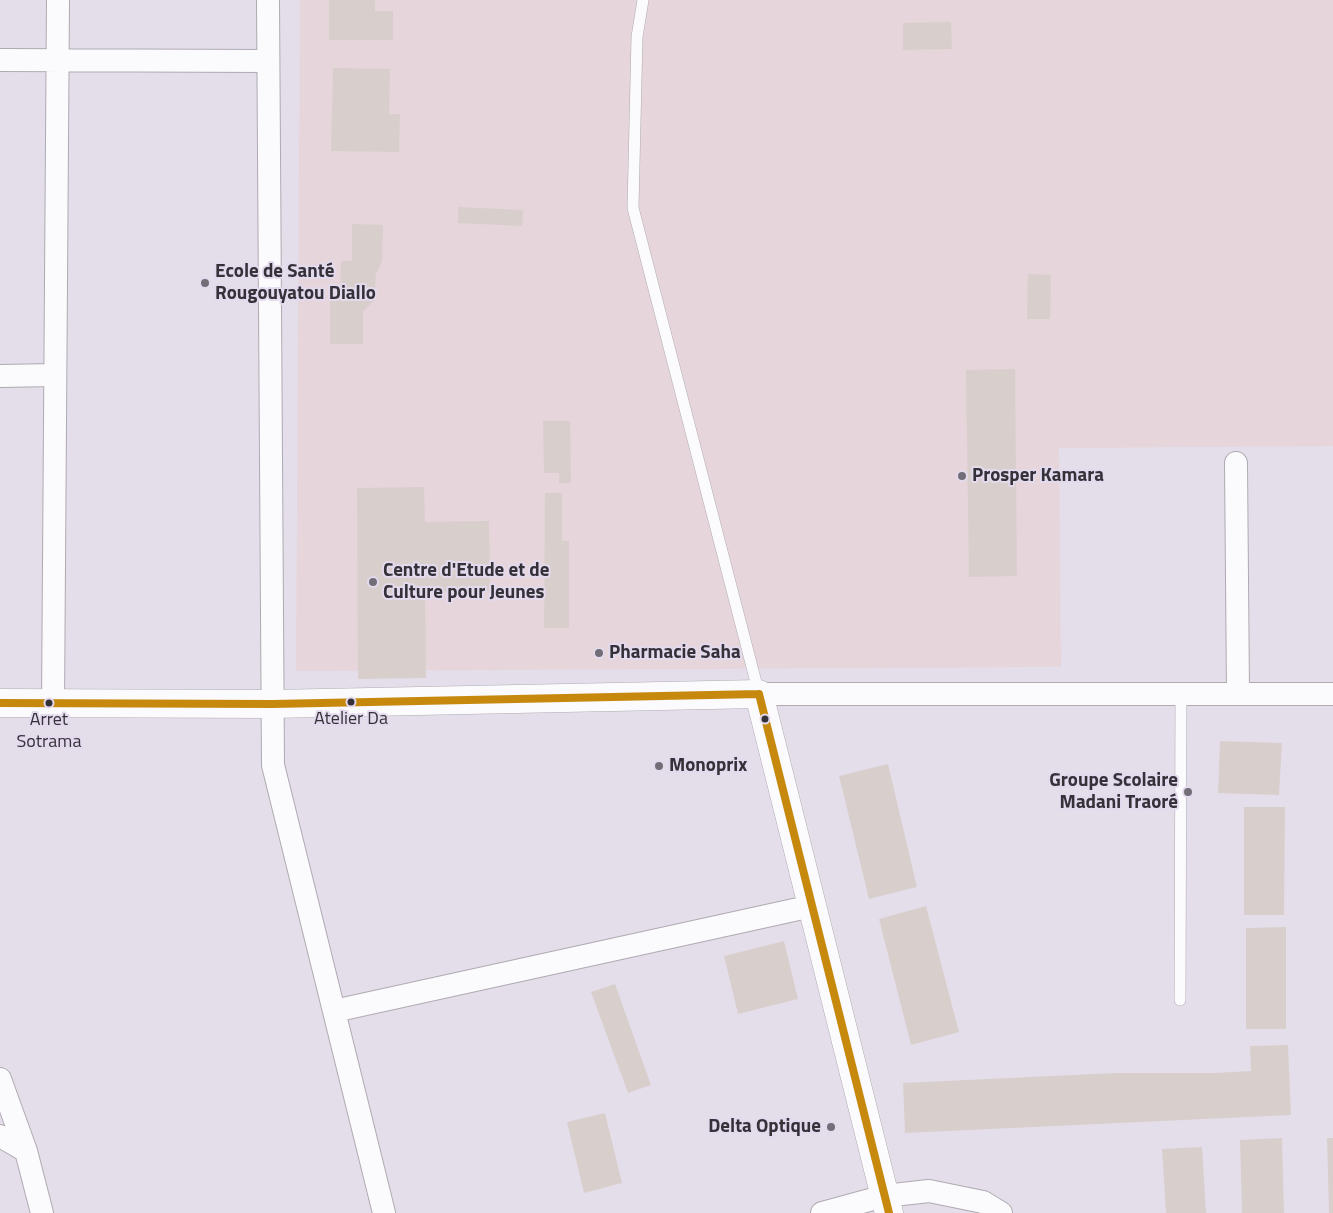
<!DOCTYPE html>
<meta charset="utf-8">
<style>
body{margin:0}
canvas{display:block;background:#e4deea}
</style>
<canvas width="1333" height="1213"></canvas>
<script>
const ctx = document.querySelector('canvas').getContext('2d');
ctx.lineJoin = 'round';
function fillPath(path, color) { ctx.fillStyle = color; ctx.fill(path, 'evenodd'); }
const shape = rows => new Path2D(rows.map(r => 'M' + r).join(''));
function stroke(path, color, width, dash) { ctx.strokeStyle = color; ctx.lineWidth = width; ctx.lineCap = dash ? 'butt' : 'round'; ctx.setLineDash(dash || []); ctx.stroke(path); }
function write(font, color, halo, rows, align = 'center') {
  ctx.font = font + ' "Titillium Web",sans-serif'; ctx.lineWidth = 4; ctx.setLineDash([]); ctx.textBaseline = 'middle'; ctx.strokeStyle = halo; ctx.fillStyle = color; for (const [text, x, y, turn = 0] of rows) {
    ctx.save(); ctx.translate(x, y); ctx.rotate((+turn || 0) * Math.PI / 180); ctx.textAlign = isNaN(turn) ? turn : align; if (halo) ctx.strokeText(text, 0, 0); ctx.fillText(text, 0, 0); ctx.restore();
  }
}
const education = shape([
 [300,0,1333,0,1333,446,1059,448,1061,667,296,671]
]);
const building = shape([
 [329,0,375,0,375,11,393,11,393,40,329,40],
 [951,22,952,49,903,50,903,23],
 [333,68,390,69,389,114,400,114,399,152,331,151],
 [458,207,523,210,522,226,458,223],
 [352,224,383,225,382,261,376,274,374,301,363,311,363,344,330,344,330,298,340,298,341,261,352,261],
 [1028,274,1051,275,1050,319,1027,319],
 [1015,369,1017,576,969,577,966,370],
 [543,421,570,421,571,483,559,483,559,473,544,473],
 [424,487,425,522,489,521,490,591,425,592,426,678,358,679,357,488],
 [545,493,562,493,562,541,569,541,569,628,544,628],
 [1220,741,1282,743,1279,795,1218,793],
 [888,764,917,887,869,899,839,776],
 [1244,807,1285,807,1284,915,1244,915],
 [926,906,959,1032,911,1045,879,919],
 [1286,927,1286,1029,1246,1029,1246,928],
 [784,941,798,999,738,1014,724,956],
 [615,984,651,1085,628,1093,591,992],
 [1288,1045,1291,1115,905,1133,903,1083,1115,1073,1214,1073,1251,1071,1250,1046],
 [605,1113,622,1183,584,1193,567,1122],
 [1282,1138,1284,1213,1242,1213,1240,1140],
 [1327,1138,1333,1138,1333,1213,1329,1213],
 [1202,1147,1206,1213,1166,1213,1162,1149]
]);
const lane = shape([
 [643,0,637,37,633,208,759,694],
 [1180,1000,1181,693]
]);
const street = shape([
 [268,0,273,765,384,1213],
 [0,60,268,61],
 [0,376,55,375],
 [1236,463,1238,693],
 [759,694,1333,694],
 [53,704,58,0],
 [334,1011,812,906],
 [0,1079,26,1151,42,1213],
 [0,1136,26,1151],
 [822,1213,884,1196,929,1191,983,1202,1001,1213]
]);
const secondary = shape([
 [0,703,273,704,759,694,889,1213]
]);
const bus1 = shape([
 [759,694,889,1213],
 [0,703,273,704,759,694]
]);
const markers = [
 [205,283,5,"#726e77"],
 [962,476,5,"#726e77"],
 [373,582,5,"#726e77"],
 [599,653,5,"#726e77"],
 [351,702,4.5,"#353139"],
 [49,703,4.5,"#353139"],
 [765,719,4.5,"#353139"],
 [659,766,5,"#726e77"],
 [1188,792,5,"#726e77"],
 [831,1127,5,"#726e77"]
];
const busNames = [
 ["Atelier Da",351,720],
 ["Arret",49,721],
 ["Sotrama",49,743]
];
const poiNames = [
 ["Ecole de Santé",215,272],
 ["Rougouyatou Diallo",215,294],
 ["Prosper Kamara",972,476],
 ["Centre d'Etude et de",383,571],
 ["Culture pour Jeunes",383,593],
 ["Pharmacie Saha",609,653],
 ["Monoprix",669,766],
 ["Groupe Scolaire",1178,781,"right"],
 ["Madani Traoré",1178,803,"right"],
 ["Delta Optique",821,1127,"right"]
];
fillPath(education, '#e6d5da');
fillPath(building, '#d8cfcd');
stroke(lane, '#afaab2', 12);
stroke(street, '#afaab2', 24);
stroke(secondary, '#afaab2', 29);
stroke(lane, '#fbfafc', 11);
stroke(street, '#fbfafc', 22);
stroke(secondary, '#fbfafc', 28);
stroke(bus1, '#c6890e', 8);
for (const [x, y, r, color] of markers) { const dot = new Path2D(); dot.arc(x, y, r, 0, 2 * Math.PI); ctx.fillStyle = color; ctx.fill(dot); stroke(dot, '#e4daee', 2); }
write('18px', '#353139', '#e4daee', busNames);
write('bold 19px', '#353139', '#e4daee', poiNames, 'left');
</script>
